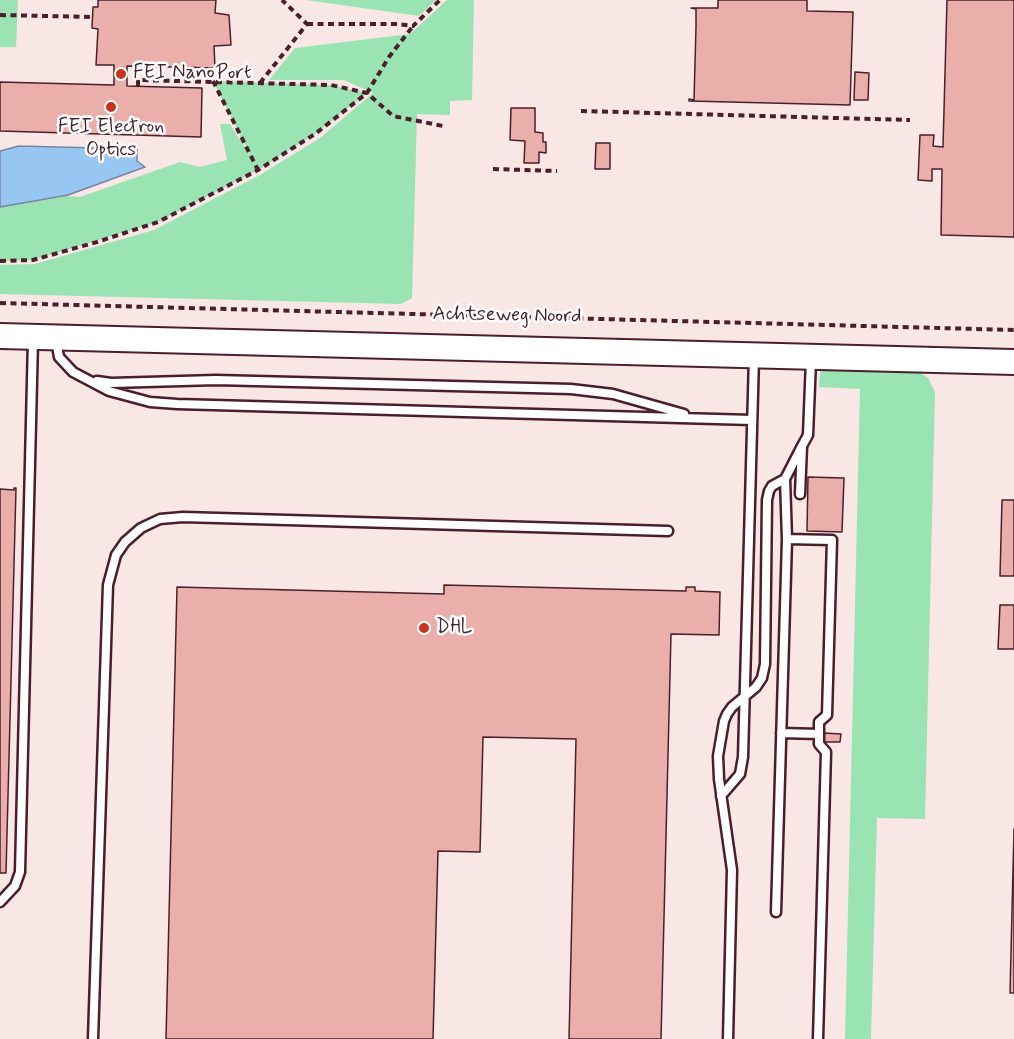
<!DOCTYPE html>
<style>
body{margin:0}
canvas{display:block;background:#fff}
</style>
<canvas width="1014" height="1039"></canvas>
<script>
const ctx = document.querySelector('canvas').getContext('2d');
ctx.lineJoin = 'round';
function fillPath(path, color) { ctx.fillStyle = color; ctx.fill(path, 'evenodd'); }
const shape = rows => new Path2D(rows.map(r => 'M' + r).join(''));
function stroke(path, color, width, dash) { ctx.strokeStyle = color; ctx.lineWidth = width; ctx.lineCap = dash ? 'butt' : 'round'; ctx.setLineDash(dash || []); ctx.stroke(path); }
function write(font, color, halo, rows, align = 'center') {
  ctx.font = font + ' Mynerve,sans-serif'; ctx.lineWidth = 5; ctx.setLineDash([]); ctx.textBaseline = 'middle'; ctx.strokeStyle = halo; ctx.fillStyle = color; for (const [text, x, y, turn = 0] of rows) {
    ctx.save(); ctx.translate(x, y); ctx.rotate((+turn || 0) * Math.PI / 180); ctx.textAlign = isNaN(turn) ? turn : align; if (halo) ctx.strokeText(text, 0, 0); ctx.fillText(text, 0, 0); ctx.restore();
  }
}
const built = shape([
 [0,0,1014,0,1014,1039,0,1039]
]);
const green = shape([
 [0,0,18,0,16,47,0,47],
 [306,0,436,0,419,16],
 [447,0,474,0,472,100,450,101,450,115,417,114,412,298,401,304,0,294,0,265,35,264,154,230,260,175,320,138,373,93,344,80,269,80,295,48,410,34],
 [213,81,331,85,367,93,315,134,258,170,158,222,33,260,0,261,0,207,66,196,80,197,180,162,199,167,227,160,220,124,230,124,252,159],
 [825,369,919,372,928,378,935,392,925,819,877,818,871,1039,845,1039,860,389,819,387,820,372]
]);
const water = shape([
 [19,146,137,149,137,161,145,167,68,195,0,207,0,151,19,146]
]);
const building = shape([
 [98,0,216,0,215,13,229,15,231,45,214,46,215,68,127,66,127,86,202,88,201,137,0,131,0,82,114,85,114,65,96,65,98,29,92,28,93,7,98,7,98,0],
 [718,0,807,0,807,11,853,12,850,105,689,101,689,99,694,100,696,27,696,9,691,8,718,8,718,0],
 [947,0,1014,0,1014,237,941,235,942,169,932,169,932,181,918,180,920,135,934,135,933,146,943,147,947,0],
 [855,72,869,73,868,100,854,100,855,72],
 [511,108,535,108,535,132,543,133,543,142,546,142,546,153,539,152,539,163,524,163,525,141,510,140,511,108],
 [596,143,610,143,610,169,595,169,596,143],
 [808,477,844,478,842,532,807,531,808,477],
 [14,488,16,488,6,873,0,873,0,489,14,490,14,488],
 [1002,500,1014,500,1014,576,1000,576,1002,500],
 [444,585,686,591,686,587,695,587,695,591,720,592,719,635,671,634,661,1039,569,1039,576,739,483,737,480,852,438,851,433,1039,166,1039,177,587,444,594,444,585],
 [1000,605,1014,605,1014,649,998,649,1000,605],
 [824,733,841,734,840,742,824,742,824,733],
 [1014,829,1014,993,1010,993,1014,829]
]);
const path = shape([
 [0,15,92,17],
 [307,24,397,24,413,26,440,0],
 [213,81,258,170],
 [260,83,307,24,282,0],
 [138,86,138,80,331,85,367,93,393,116,443,126],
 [581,111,910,120],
 [493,169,557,171],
 [0,261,33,260,97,242,158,222,258,170,315,134,367,93,389,57,413,26],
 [0,303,1014,330]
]);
const lane = shape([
 [56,340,59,357,73,372,109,391,150,402,177,404,752,420],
 [97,381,111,383,216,380,571,389,613,394,684,414],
 [800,494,802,446,808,435,811,360],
 [787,539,832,540,827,715,819,722,819,744,826,752,818,1039],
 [781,733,819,734],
 [721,796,740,774,743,757,754,357],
 [0,902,15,886,20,872,33,340],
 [776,912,787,539,785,479,802,446],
 [93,1039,108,585,116,555,125,542,141,528,160,519,183,517,668,531],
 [728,1039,732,870,719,779,718,756,724,721,727,714,732,707,756,687,762,678,765,664,767,500,769,491,772,486,785,479]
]);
const secondary = shape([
 [0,336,1014,362]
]);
const markers = [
 [121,74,6,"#c8321e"],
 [111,107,6,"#c8321e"],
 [424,628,6,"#c8321e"]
];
const poiNames = [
 ["FEI NanoPort",133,74],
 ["FEI Electron",111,128,"center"],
 ["Optics",111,151,"center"],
 ["DHL",436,628]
];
const streetNames = [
 ["Achtseweg Noord",507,316,1]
];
fillPath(built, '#f9e7e6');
fillPath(green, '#9ae3b3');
fillPath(water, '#98c6f3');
stroke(water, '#7983a3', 1.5);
fillPath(building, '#eaafab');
stroke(building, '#4a1f2b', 1.5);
stroke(lane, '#4a1f2b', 13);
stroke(secondary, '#4a1f2b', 28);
stroke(path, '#4a1f2b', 4, [6, 4.5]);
stroke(lane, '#fff', 8);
stroke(secondary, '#fff', 24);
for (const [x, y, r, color] of markers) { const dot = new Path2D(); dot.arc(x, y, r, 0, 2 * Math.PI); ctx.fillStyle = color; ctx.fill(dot); stroke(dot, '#fff', 2); }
write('20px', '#4a1f2b', '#fff', poiNames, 'left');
write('20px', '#4a1f2b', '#fff', streetNames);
</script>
